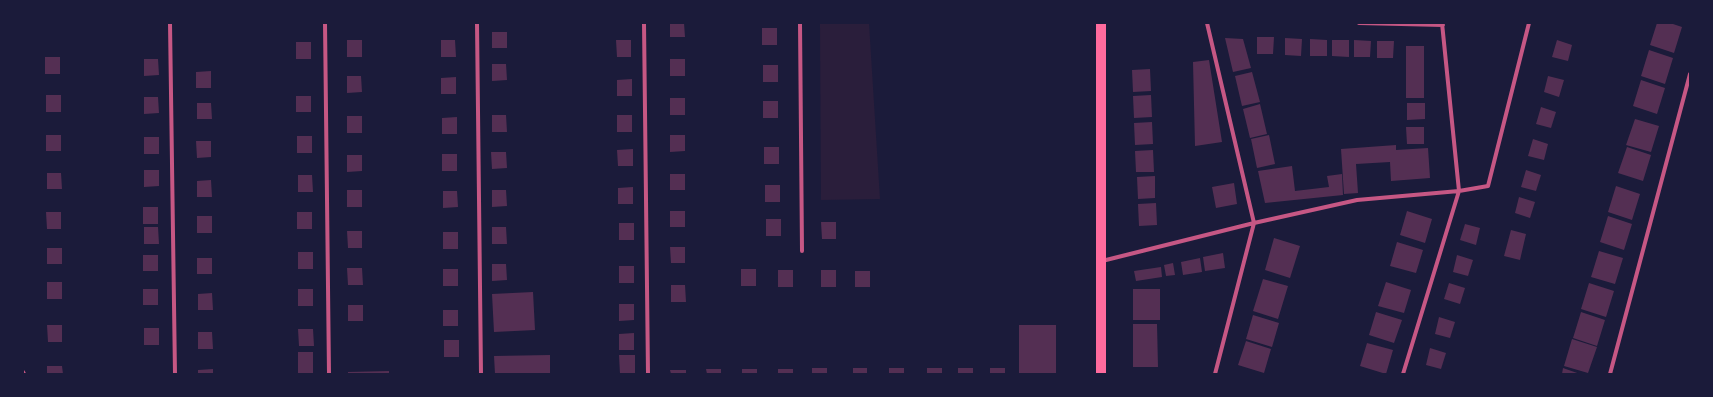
<!DOCTYPE html>
<style>
body{margin:0}
#map{position:relative;width:1713px;height:397px;overflow:hidden;background:#1b1b3a;font-family:Ubuntu,sans-serif}
canvas{display:block}
.frame{position:absolute;inset:0;border:24px solid #1b1b3a;pointer-events:none}
</style>
<div id="map">
<canvas width="1713" height="397"></canvas>
<div class="frame"></div>
</div>
<script>
const ctx = document.querySelector('canvas').getContext('2d');
ctx.lineJoin = 'round';
function fillPath(path, color) { ctx.fillStyle = color; ctx.fill(path, 'evenodd'); }
const shape = rows => new Path2D(rows.map(r => 'M' + r).join(''));
function stroke(path, color, width, dash) { ctx.strokeStyle = color; ctx.lineWidth = width; ctx.lineCap = dash ? 'butt' : 'round'; ctx.setLineDash(dash || []); ctx.stroke(path); }
const green = shape([
 [820,23,869,23,880,199,821,200]
]);
const building = shape([
 [670,23,684,23,685,37,670,37],
 [1657,23,1670,23,1682,27,1674,53,1650,45],
 [762,28,777,28,777,45,762,45],
 [492,32,507,32,507,48,492,48],
 [1257,37,1274,37,1273,54,1257,54],
 [1225,38,1243,39,1251,68,1233,72],
 [1285,38,1302,39,1301,56,1285,55],
 [1310,39,1327,40,1327,56,1310,56],
 [347,40,362,40,362,57,347,57],
 [441,40,455,40,456,57,441,57],
 [616,40,631,40,631,57,617,57],
 [1332,40,1349,40,1349,57,1332,56],
 [1354,40,1371,41,1370,57,1354,57],
 [1557,40,1572,45,1568,61,1552,57],
 [1377,41,1394,41,1393,58,1377,58],
 [296,42,311,42,311,59,296,59],
 [1406,46,1424,46,1424,98,1406,98],
 [1649,50,1673,58,1665,84,1641,76],
 [45,57,60,57,60,74,45,74],
 [144,59,158,59,159,75,144,76],
 [670,59,685,59,685,76,670,76],
 [1209,60,1222,142,1195,146,1193,62],
 [492,64,506,64,507,80,492,81],
 [763,65,778,65,778,82,763,82],
 [1150,69,1151,91,1133,92,1132,70],
 [211,71,211,88,196,88,196,72],
 [1252,72,1260,102,1242,106,1235,76],
 [347,76,361,76,362,92,347,93],
 [1548,76,1564,80,1559,97,1544,92],
 [456,77,456,94,441,94,441,78],
 [632,79,632,96,617,96,617,80],
 [1641,80,1665,88,1657,114,1633,106],
 [46,95,61,95,61,112,46,112],
 [1151,95,1152,117,1134,118,1133,96],
 [296,96,311,96,311,112,296,112],
 [144,97,158,97,159,113,144,114],
 [670,98,685,98,685,115,670,115],
 [763,101,778,101,778,118,763,118],
 [197,103,211,103,212,119,197,119],
 [1407,103,1425,103,1425,119,1407,120],
 [1260,104,1267,134,1250,138,1243,109],
 [1541,107,1556,112,1551,128,1536,124],
 [492,115,506,115,507,132,492,132],
 [617,115,632,115,632,132,617,132],
 [347,116,362,116,362,133,347,133],
 [457,117,457,134,442,134,442,118],
 [1635,119,1659,126,1651,152,1626,145],
 [1152,122,1153,144,1135,145,1134,123],
 [1406,127,1424,127,1424,144,1407,144],
 [46,135,61,135,61,151,46,151],
 [670,135,685,135,685,151,670,152],
 [1269,135,1275,164,1257,168,1251,139],
 [297,136,312,136,312,153,297,153],
 [144,137,159,137,159,154,144,154],
 [1533,139,1548,144,1544,160,1528,156],
 [196,141,211,141,211,157,197,158],
 [1396,145,1396,150,1428,148,1430,178,1391,181,1390,162,1356,164,1358,193,1344,194,1341,149],
 [764,147,779,147,779,164,764,164],
 [1627,147,1651,155,1643,181,1618,173],
 [633,149,633,166,618,166,617,150],
 [1153,150,1154,172,1136,172,1135,151],
 [491,152,506,152,507,168,492,169],
 [442,154,457,154,457,171,442,171],
 [347,155,362,155,362,171,347,172],
 [1292,166,1295,191,1329,187,1327,176,1342,174,1343,195,1265,203,1258,171],
 [144,170,159,170,159,186,144,187],
 [1526,170,1541,175,1536,191,1521,187],
 [47,173,61,173,62,189,47,189],
 [670,174,685,174,685,190,670,190],
 [298,175,312,175,313,192,298,192],
 [1155,176,1155,198,1138,199,1137,177],
 [211,180,212,197,197,197,197,181],
 [1234,183,1237,204,1216,208,1212,187],
 [765,185,780,185,780,202,765,202],
 [1616,186,1640,194,1632,220,1608,212],
 [633,187,633,204,618,204,618,188],
 [347,190,362,190,362,207,347,207],
 [492,190,506,190,507,206,492,207],
 [443,191,457,191,458,207,443,208],
 [1519,197,1535,202,1530,218,1515,213],
 [1156,203,1157,225,1139,226,1138,204],
 [143,207,158,207,158,224,143,224],
 [670,211,685,211,685,227,670,227],
 [1407,211,1432,219,1425,243,1400,235],
 [46,212,61,212,61,229,47,229],
 [297,212,312,212,312,229,297,229],
 [197,216,212,216,212,233,197,233],
 [1608,216,1632,224,1624,250,1600,242],
 [766,219,781,219,781,236,766,236],
 [821,222,836,222,836,239,822,239],
 [619,223,634,223,634,240,619,240],
 [1465,224,1480,228,1476,245,1460,240],
 [144,227,158,227,159,244,144,244],
 [492,227,506,227,507,244,492,244],
 [1511,230,1526,234,1520,260,1504,256],
 [347,231,362,231,362,248,348,248],
 [443,232,458,232,458,249,443,249],
 [1274,238,1300,246,1290,278,1265,270],
 [1397,242,1423,250,1416,273,1390,266],
 [670,247,685,247,685,263,671,263],
 [47,248,62,248,62,264,47,264],
 [1599,251,1623,258,1615,284,1591,277],
 [298,252,313,252,313,269,298,269],
 [1223,253,1225,268,1205,271,1203,257],
 [143,255,158,255,158,271,143,271],
 [1457,255,1473,260,1468,276,1453,272],
 [197,258,212,258,212,274,197,274],
 [1200,258,1202,272,1183,275,1181,262],
 [1173,263,1175,275,1166,276,1164,265],
 [492,264,506,264,507,280,492,281],
 [619,266,634,266,634,283,619,283],
 [1161,267,1162,277,1136,281,1134,271],
 [347,268,362,268,363,285,348,285],
 [443,269,458,269,458,286,443,286],
 [741,269,756,269,756,286,741,286],
 [778,270,793,270,793,287,778,287],
 [821,270,836,270,836,287,821,287],
 [855,271,870,271,870,287,855,287],
 [1263,279,1288,286,1278,319,1253,311],
 [47,282,62,282,62,299,47,299],
 [1386,282,1411,290,1404,313,1378,306],
 [1449,283,1465,288,1460,304,1444,299],
 [1589,283,1614,291,1606,317,1581,309],
 [671,285,685,285,686,302,671,302],
 [143,289,158,289,158,305,143,305],
 [298,289,313,289,313,306,298,306],
 [1133,289,1160,289,1160,320,1133,320],
 [533,292,535,330,494,332,492,294],
 [212,293,213,310,198,310,198,294],
 [619,304,634,304,634,320,619,321],
 [348,305,363,305,363,321,348,321],
 [443,310,458,310,458,326,443,326],
 [1376,312,1402,320,1394,343,1369,335],
 [1581,312,1605,320,1597,346,1573,338],
 [1253,315,1279,323,1272,347,1246,339],
 [1439,317,1455,322,1450,338,1435,334],
 [1133,324,1157,324,1158,367,1133,367],
 [47,325,62,325,62,342,48,342],
 [1019,325,1056,325,1056,374,1019,374],
 [144,328,159,328,159,345,144,345],
 [298,329,313,329,314,346,299,346],
 [198,332,212,332,213,349,198,349],
 [634,333,634,350,619,350,619,334],
 [1572,339,1597,347,1588,373,1564,366],
 [444,340,459,340,459,357,444,357],
 [1246,341,1271,349,1264,373,1238,365],
 [1367,343,1393,350,1386,374,1360,366],
 [1430,348,1446,353,1441,369,1426,365],
 [298,352,313,352,313,374,298,374],
 [550,355,550,374,495,374,494,356],
 [619,355,635,355,635,374,620,374],
 [47,366,62,366,63,374,47,374],
 [812,368,827,368,827,374,812,374],
 [853,368,867,368,867,374,853,374],
 [889,368,904,368,904,374,889,374],
 [927,368,942,368,942,374,927,374],
 [958,368,973,368,973,374,958,374],
 [990,368,1005,368,1005,374,990,374],
 [1563,368,1580,374,1562,374],
 [213,369,213,374,198,374,198,370],
 [706,369,721,369,721,374,707,374],
 [742,369,757,369,757,374,742,374],
 [778,369,793,369,793,374,778,374],
 [670,370,686,370,686,374,671,374],
 [389,371,389,374,348,374,348,372]
]);
const minor = shape([
 [170,23,175,374],
 [325,23,329,374],
 [477,23,481,374],
 [644,23,648,374],
 [800,23,802,251],
 [1207,23,1254,223,1215,374],
 [1359,23,1443,25],
 [1102,261,1254,223,1357,200,1459,191,1488,186,1529,23],
 [23,372,24,374],
 [1403,374,1459,191,1442,23],
 [1610,374,1690,74]
]);
const primary = shape([
 [1101,374,1101,23]
]);
fillPath(green, '#2a1e3b');
fillPath(building, '#542f53');
stroke(minor, '#c65784', 4);
stroke(primary, '#ff6b9d', 10);
</script>
